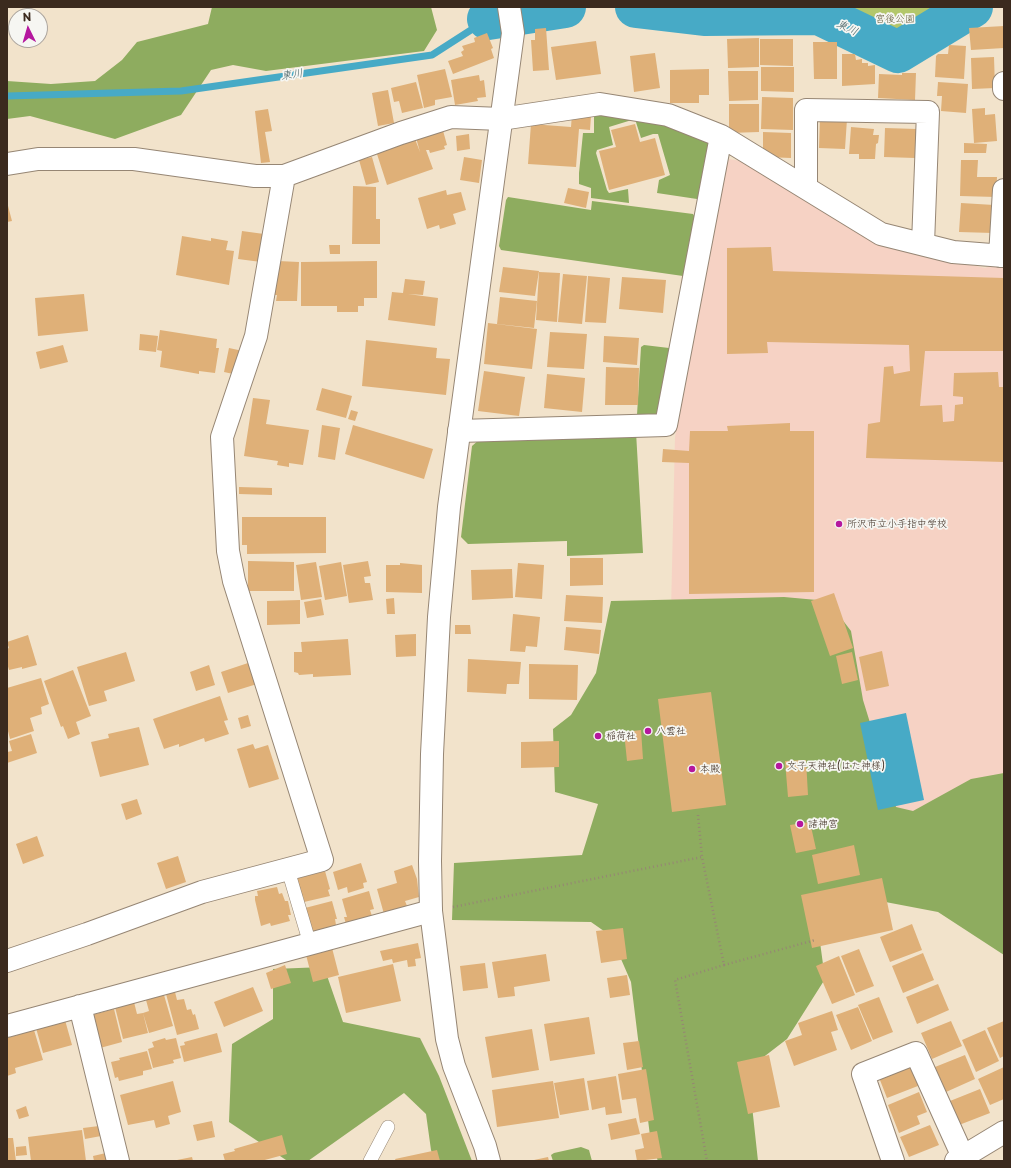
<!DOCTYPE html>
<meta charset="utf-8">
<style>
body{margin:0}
#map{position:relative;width:1011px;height:1168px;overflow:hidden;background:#f2e3cb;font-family:"Playpen Sans",sans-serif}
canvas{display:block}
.frame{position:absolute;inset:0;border:8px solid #3b2a1e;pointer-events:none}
.north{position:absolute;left:8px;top:8px;width:40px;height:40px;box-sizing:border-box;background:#f6f6f2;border:1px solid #aba49d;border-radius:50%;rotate:355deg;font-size:11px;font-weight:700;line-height:16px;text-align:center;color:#3b2a1e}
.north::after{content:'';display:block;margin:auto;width:14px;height:18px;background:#b5179e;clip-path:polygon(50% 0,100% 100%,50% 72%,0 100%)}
</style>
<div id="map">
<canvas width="1011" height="1168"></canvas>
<div class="frame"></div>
<div class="north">N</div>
</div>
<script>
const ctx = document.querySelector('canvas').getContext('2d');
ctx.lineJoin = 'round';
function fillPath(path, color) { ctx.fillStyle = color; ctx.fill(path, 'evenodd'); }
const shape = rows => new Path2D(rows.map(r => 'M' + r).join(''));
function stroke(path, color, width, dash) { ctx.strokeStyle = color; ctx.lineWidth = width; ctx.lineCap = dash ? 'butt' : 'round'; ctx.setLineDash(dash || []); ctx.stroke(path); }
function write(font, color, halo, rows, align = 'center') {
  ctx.font = font + ' "Playpen Sans","Klee One",sans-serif'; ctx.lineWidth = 3.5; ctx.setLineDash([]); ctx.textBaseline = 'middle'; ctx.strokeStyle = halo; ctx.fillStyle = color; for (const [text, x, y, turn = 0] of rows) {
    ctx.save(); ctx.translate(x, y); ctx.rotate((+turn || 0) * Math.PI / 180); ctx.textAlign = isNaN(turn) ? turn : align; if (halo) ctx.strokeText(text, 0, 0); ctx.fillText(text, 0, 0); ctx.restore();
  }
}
const built = shape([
 [729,159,746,162,878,244,985,268,1004,261,1004,815,867,859,671,611,675,437,724,174]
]);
const green = shape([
 [839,7,950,7,897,31,839,12]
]);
const forest = shape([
 [212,7,431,7,437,30,424,51,266,71,233,65,211,70,181,115,115,139,30,116,7,119,7,81,51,84,95,81,122,60,137,42,208,24],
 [594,112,665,120,710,139,701,198,697,199,657,193,659,180,670,175,658,134,653,134,641,138,635,119,609,127,613,145,597,150,596,153,607,190,609,193,628,189,629,203,591,198,591,188,579,184,579,173,583,133,594,133],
 [508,197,591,210,592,201,693,214,696,219,685,272,683,276,501,250,499,246,506,200],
 [644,345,669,348,672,351,660,415,640,417,637,415,641,347],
 [636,432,643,553,567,556,567,541,468,544,461,537,472,446,480,439],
 [784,597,828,601,851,631,863,700,896,807,913,811,971,779,1004,773,1004,955,938,912,854,896,817,920,825,979,787,1039,748,1069,758,1161,658,1161,651,1144,631,982,611,936,591,922,452,920,454,863,582,855,598,804,555,792,553,729,571,715,596,673,611,601],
 [324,967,343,1022,420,1038,439,1076,472,1161,435,1161,431,1150,426,1114,404,1093,308,1161,286,1160,229,1122,232,1044,273,1019,273,969],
 [581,1147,589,1150,592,1161,553,1161,551,1155,554,1153]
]);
const water = shape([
 [906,713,924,800,878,810,860,723]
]);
const stream = shape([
 [7,96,181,91,432,55,488,19]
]);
const river = shape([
 [636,7,704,15,819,14,898,52,972,7],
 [488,19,565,7]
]);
const building = shape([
 [1004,26,1004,48,971,50,969,28],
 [546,28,549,70,533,71,531,40,535,40,535,29],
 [487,33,493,48,491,49,494,58,453,74,448,61,463,56,461,52,464,50,462,46,475,42,474,38],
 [759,38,759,67,728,68,727,39],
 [760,39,793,39,793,66,760,65],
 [596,41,601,74,556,80,551,47],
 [813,42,837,42,837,79,814,79],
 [949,45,966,46,964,79,935,77,936,56,938,54,948,54],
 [655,53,660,88,634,92,630,56],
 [842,54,855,54,856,60,862,59,862,63,868,63,868,66,875,65,875,84,842,86],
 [994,57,995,88,972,89,971,58],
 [761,67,794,67,794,92,761,91],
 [445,69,452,97,435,100,435,105,424,108,417,75],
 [709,69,709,95,699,95,699,103,670,103,670,70],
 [728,71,758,71,758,100,729,101],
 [902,73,916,73,915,100,878,98,879,74,902,75],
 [479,75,480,81,484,80,486,97,477,98,478,101,455,105,451,80],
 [416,82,423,108,402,113,399,101,394,102,391,88],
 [938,82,968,84,966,113,941,111,942,96,937,96],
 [388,90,394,123,378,126,372,93],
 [762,97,793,98,793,130,761,129],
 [729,104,759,104,759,132,729,133],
 [985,108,985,115,995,114,997,141,974,143,972,109],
 [268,109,272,131,265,132,270,162,261,163,255,111],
 [572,114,591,116,590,130,579,129,576,167,528,164,531,124,571,127],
 [820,118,847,119,845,149,819,148],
 [635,124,640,142,655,138,665,175,609,190,599,151,616,147,611,130],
 [442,127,447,145,444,146,445,149,430,153,429,150,426,150,433,169,387,185,376,151,415,139,420,152,415,134],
 [851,127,874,129,873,135,879,135,878,143,876,144,875,159,859,159,859,154,849,154],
 [885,128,917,129,915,158,884,157],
 [763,132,791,133,791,158,766,157,763,154],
 [469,134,470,149,457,151,456,136],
 [964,143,987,144,986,153,964,153],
 [372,157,379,182,366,185,359,160],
 [464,157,482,160,479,183,460,180],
 [961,160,978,160,977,177,997,177,996,197,960,196],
 [353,186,376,187,376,219,380,219,380,244,352,244],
 [568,188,589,192,586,208,564,203],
 [446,190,447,195,461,192,466,210,453,214,456,224,440,229,439,225,427,229,418,198],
 [7,202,12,221,7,222],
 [961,203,994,205,993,233,959,232],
 [242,231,264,234,261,262,238,259],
 [182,236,211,241,211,238,228,241,226,250,234,251,229,285,176,275],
 [329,245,340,245,340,254,330,254],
 [771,247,773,271,1004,278,1004,351,925,351,920,406,942,405,943,422,954,421,955,405,963,404,963,397,953,396,954,373,998,372,999,387,1004,387,1004,462,866,458,868,424,880,422,884,367,893,366,894,374,910,371,909,345,767,342,768,353,727,354,727,248],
 [278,261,299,262,297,301,276,301,277,295,274,295],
 [377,261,377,298,364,298,364,306,358,306,358,312,337,312,337,306,301,306,301,262],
 [503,267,539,271,535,296,499,292],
 [539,272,560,273,557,322,536,320],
 [563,274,587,276,582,324,558,322],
 [588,276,610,278,606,323,585,322],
 [622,277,666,280,663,313,619,309],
 [405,279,425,281,423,295,408,294,438,298,435,326,388,320,392,292,403,293],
 [84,294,88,331,38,336,35,298],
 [500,297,537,301,534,328,497,324],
 [488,323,537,329,532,369,484,364],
 [160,330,217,339,216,348,219,348,215,373,199,371,199,374,160,367,162,351,157,350],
 [550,332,587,334,584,369,547,367],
 [140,334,158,336,156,352,139,350],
 [604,336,639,338,637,365,603,362],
 [366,340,437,348,436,358,450,359,446,395,362,386],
 [63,345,68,362,40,369,36,352],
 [229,348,243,351,238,375,224,372],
 [606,367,639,368,638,405,605,405],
 [484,371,525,377,519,416,478,411],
 [547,374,585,378,582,412,544,408],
 [322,388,352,396,346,418,316,410],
 [253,398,270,400,266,424,309,430,303,465,289,463,289,467,277,465,278,461,244,456],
 [351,410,358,412,355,421,348,419],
 [790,423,790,431,814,431,814,592,689,594,689,463,662,462,663,449,689,451,690,431,728,431,727,426],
 [322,425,340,428,335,460,318,457],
 [353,425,433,449,424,479,345,454],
 [239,487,272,488,272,495,239,494],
 [242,517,326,517,326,553,247,554,247,545,242,545],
 [570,558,603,558,603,585,570,586],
 [248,561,294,562,294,591,248,591],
 [368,561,371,576,364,577,365,583,370,583,373,600,349,603,343,565],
 [316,562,322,597,301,600,296,565],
 [341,562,347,596,325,600,319,566],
 [400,563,422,565,422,593,386,592,386,565,400,565],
 [518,563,544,565,542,599,515,597],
 [512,569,513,598,472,600,471,570],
 [834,593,853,648,830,656,811,601],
 [566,595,603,597,602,623,564,621],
 [394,598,395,614,387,614,386,599],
 [321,599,324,615,307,618,304,602],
 [300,600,300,624,267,625,267,601],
 [513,614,540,617,537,647,526,646,525,652,510,651],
 [455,625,470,625,471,634,455,634],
 [566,627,601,630,599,654,564,650],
 [416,634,416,656,396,657,395,635],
 [28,635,37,665,22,669,22,667,9,670,7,663,7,649,9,648,7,642],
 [348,639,351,675,313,677,313,674,299,675,298,673,294,672,294,652,302,652,301,642],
 [882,651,889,686,866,691,859,657],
 [126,652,135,681,104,691,107,701,89,706,77,667],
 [852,652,858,680,842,684,836,656],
 [468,659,521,662,519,684,507,684,506,694,467,692],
 [251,662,257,684,228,693,221,672],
 [529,664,578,665,577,700,529,699],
 [209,665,215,685,196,691,190,672],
 [73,670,91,716,76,722,80,734,68,739,63,726,61,727,44,681],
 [41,678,49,704,41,707,42,714,30,718,34,731,10,739,7,727,7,688],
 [711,692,726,805,672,812,658,699],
 [220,696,228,720,224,721,229,734,205,742,204,738,179,747,179,744,164,749,153,719],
 [248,715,251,726,241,729,238,718],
 [139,727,149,765,100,777,91,742,109,738,108,734],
 [641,730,643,759,627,761,624,732],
 [31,734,37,753,7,763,7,752,12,751,9,741],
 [559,741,559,767,521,768,521,742],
 [253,744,255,749,268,745,279,779,249,788,237,749],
 [806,760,808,795,788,797,785,761],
 [137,799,142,814,126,820,121,804],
 [810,822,816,849,796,853,790,825],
 [37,836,44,856,23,864,16,844],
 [854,845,860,875,818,884,812,855],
 [178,856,186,882,166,889,157,863],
 [361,863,367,882,363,883,364,888,348,893,347,887,338,890,333,872],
 [412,865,417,879,419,897,405,901,407,906,393,910,393,912,384,914,377,889,397,883,394,871],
 [325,871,330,889,328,890,330,896,304,902,303,896,300,897,295,879],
 [882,878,893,930,812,948,801,895],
 [277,887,279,894,282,893,285,901,288,901,291,915,288,915,290,921,271,926,270,923,261,926,255,900,255,896,258,896,257,891],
 [369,891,374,909,370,910,372,916,346,924,344,917,347,917,342,899],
 [332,901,337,919,335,919,336,925,312,932,305,908],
 [912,924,922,950,890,962,880,937],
 [623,928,627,959,601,963,596,931],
 [418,943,421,958,415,959,416,966,408,967,407,960,393,963,392,959,383,961,380,951],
 [331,944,339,975,313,982,305,951],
 [859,949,874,986,856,993,841,956],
 [923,953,934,980,903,993,892,966],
 [546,954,550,981,514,987,515,996,498,998,492,962],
 [839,956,855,995,832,1004,816,966],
 [485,963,488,988,463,991,460,966],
 [393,964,401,1001,346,1013,338,977],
 [285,965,291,983,271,989,266,973],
 [627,975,630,995,610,998,607,978],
 [938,984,949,1010,917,1024,906,997],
 [253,987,263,1011,224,1027,214,1002],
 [175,992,177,1000,184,999,187,1010,191,1009,193,1015,195,1014,199,1029,177,1035,166,994],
 [164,995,173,1026,149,1033,143,1013,149,1011,146,1000],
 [879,997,893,1032,873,1040,858,1005],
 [134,1002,137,1014,143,1013,148,1033,123,1039,115,1007],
 [858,1007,872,1041,851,1050,836,1015],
 [114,1009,122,1042,100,1048,92,1015],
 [832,1011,838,1030,831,1032,837,1050,794,1066,785,1041,802,1035,798,1023],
 [589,1017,595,1054,550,1061,544,1024],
 [65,1020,72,1045,43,1053,36,1028],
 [951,1021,962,1046,932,1059,921,1033],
 [1004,1021,1004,1056,1000,1058,987,1028],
 [532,1029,539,1070,492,1078,485,1037],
 [34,1030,43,1060,15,1068,16,1073,7,1076,7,1038],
 [985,1030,999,1061,976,1072,962,1040],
 [217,1033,222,1052,184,1062,180,1046,185,1045,184,1042],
 [165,1038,166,1040,176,1038,181,1058,173,1060,174,1063,153,1068,148,1049,154,1047,152,1042],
 [639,1041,643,1067,627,1070,623,1043],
 [147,1051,152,1069,143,1071,143,1075,119,1081,118,1077,115,1078,111,1062,120,1060,119,1058],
 [769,1055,780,1107,748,1114,737,1062],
 [965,1055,975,1079,946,1092,935,1067],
 [913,1061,923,1084,887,1098,878,1075],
 [1004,1067,1004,1099,990,1105,978,1079],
 [646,1069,654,1120,640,1123,636,1098,622,1100,618,1074],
 [616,1076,622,1113,606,1115,605,1107,592,1110,587,1081],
 [584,1078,589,1110,560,1115,554,1083],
 [173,1081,181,1112,168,1116,170,1124,156,1128,154,1120,128,1125,120,1095],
 [553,1081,559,1118,497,1127,492,1090],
 [980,1089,990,1113,959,1125,950,1101],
 [919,1092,927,1112,917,1116,920,1124,899,1133,888,1105],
 [26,1106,29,1116,19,1119,16,1110],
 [636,1118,640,1134,611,1140,608,1124],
 [212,1121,215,1137,197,1141,193,1125],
 [930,1125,939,1145,909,1157,900,1137],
 [99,1126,101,1136,85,1139,83,1128],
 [82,1130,86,1161,31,1161,28,1137],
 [657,1131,662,1158,637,1161,635,1150,644,1148,641,1134],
 [282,1135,287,1154,261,1161,225,1161,223,1154,235,1151,234,1149],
 [7,1138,13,1138,16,1161,7,1161],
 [26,1146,27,1155,16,1156,16,1147],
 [437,1150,440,1161,396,1161,395,1159],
 [106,1153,107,1161,94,1161,93,1156],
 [192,1157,193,1161,177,1161,177,1160],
 [548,1157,549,1161,534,1161,534,1160]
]);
const path = shape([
 [698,815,702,857],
 [453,907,702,857,724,965,675,980,707,1161],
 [724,965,815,940]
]);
const lane = shape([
 [288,870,310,944],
 [370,1161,388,1127]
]);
const street = shape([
 [1004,83,1004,89],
 [7,164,38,159,134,159,255,176,284,176,401,133,451,117,501,119,600,104,668,115,721,136,881,234,953,252,1004,256],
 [806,188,806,110,928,112,923,244],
 [1000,256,1004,190],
 [459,431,666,425,721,136],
 [7,961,87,934,202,892,322,860,234,581,228,551,222,437,256,336,284,176],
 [80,1006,118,1161],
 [7,1026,431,911],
 [893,1161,863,1074,916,1053,963,1157]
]);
const secondary = shape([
 [489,1161,485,1146,454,1066,447,1039,431,911,430,861,432,754,439,617,449,507,513,33,509,7],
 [956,1161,1004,1132]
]);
const markers = [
 [839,524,4,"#b5179e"],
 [648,731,4,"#b5179e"],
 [598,736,4,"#b5179e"],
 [779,766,4,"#b5179e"],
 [692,769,4,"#b5179e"],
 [800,824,4,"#b5179e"]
];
const parkNames = [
 ["宮後公園",895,19]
];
const poiNames = [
 ["所沢市立小手指中学校",847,524],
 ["八雲社",656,731],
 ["稲荷社",606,736],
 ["文子天神社(はた神様)",787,766],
 ["本殿",700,769],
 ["諸神宮",808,824]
];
const waterNames = [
 ["東川",847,28,26],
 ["東川",292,75,-8]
];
fillPath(built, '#f6d2c4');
fillPath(green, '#b3c76b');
fillPath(forest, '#8eac5f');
fillPath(water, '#47aac6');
stroke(stream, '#47aac6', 7);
stroke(river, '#47aac6', 42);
fillPath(building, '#dfb078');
stroke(lane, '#968674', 14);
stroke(street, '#968674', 24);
stroke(secondary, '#968674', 24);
stroke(path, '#968674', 2.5, [1, 3]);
stroke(lane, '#fff', 13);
stroke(street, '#fff', 22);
stroke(secondary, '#fff', 22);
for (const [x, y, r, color] of markers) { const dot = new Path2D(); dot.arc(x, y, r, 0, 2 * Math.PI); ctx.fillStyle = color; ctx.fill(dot); stroke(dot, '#f6f6f2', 1.5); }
write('10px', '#5f5935', '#f6f6f2', parkNames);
write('10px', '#3b2a1e', '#f6f6f2', poiNames, 'left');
write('italic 11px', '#405d61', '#f6f6f2', waterNames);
</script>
